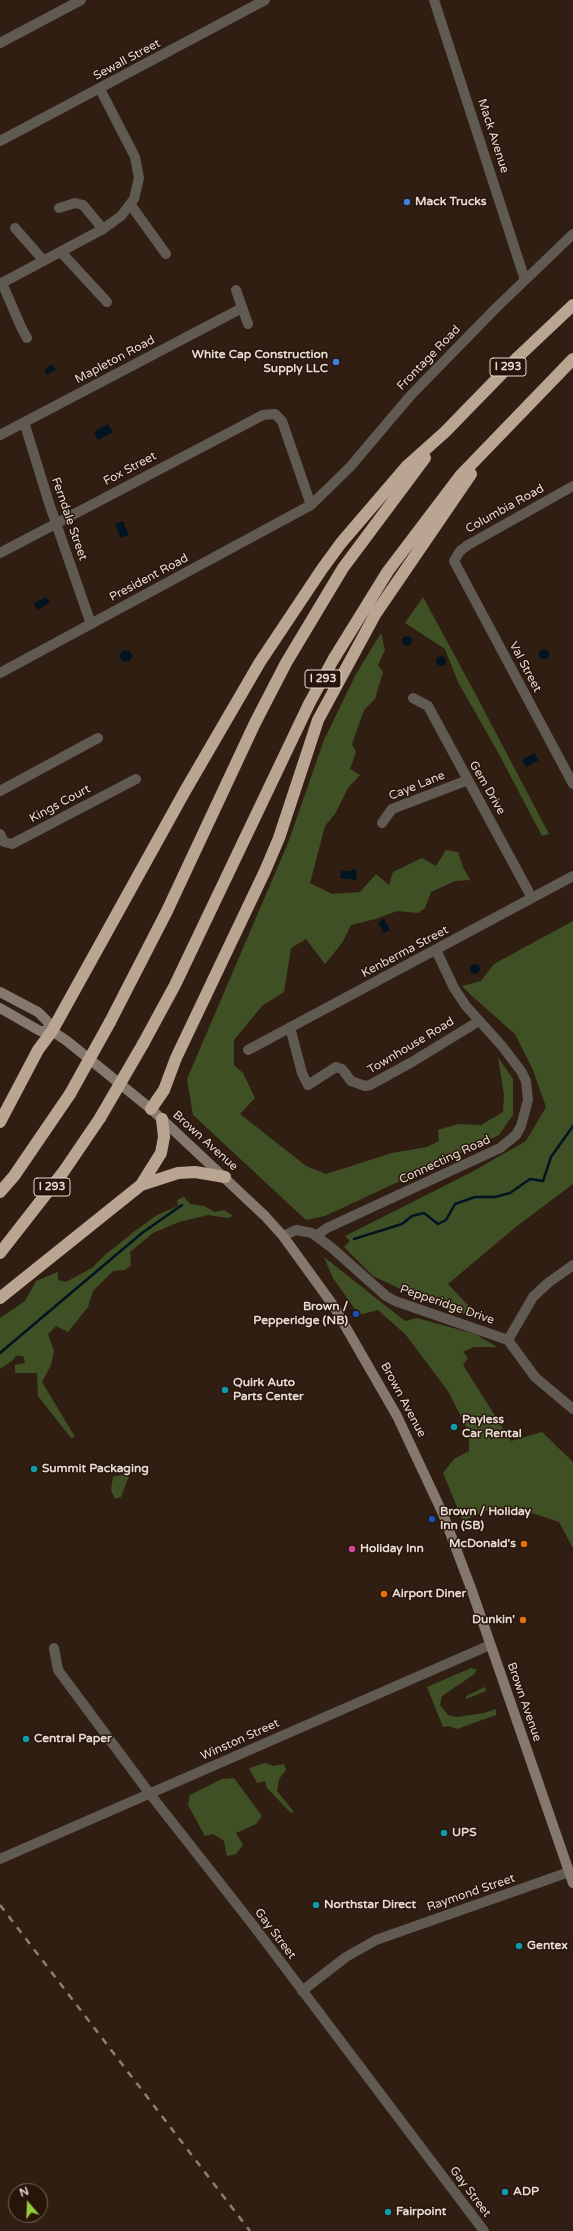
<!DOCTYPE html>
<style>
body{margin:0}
#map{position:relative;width:573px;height:2231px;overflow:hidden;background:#311e13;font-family:"Varela Round",sans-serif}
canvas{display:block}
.north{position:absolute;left:8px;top:2183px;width:40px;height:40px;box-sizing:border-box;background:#27150a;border:1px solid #74645a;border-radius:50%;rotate:341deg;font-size:11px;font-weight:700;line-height:16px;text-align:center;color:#e7dad2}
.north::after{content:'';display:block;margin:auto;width:14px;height:18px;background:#96cc3a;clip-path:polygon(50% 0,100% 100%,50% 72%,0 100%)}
</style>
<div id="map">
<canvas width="573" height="2231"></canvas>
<div class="north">N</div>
</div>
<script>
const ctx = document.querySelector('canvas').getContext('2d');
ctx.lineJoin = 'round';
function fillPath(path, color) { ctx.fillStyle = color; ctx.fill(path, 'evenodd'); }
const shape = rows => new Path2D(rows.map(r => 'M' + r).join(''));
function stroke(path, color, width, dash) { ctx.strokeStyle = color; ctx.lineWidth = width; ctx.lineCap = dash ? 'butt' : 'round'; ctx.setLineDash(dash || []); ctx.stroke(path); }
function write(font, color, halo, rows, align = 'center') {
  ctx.font = font + ' "Varela Round",sans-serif'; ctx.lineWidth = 3; ctx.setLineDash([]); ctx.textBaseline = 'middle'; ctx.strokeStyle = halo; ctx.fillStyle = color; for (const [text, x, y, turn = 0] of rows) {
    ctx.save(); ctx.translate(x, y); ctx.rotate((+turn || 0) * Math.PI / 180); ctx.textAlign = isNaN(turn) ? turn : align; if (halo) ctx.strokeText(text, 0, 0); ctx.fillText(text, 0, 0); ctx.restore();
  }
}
const green = shape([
 [423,597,477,697,549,834,542,836,500,756,458,682,445,649,405,623],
 [381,633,385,650,378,665,383,672,375,699,364,710,352,744,356,752,350,769,360,775,348,788,335,814,325,826,310,883,332,894,360,892,376,874,389,885,393,872,422,858,436,866,446,850,458,852,463,867,470,880,455,881,431,892,425,908,418,913,397,911,375,919,351,925,342,943,325,964,306,939,291,948,284,992,262,1006,234,1040,234,1065,243,1073,255,1098,240,1114,306,1166,326,1174,392,1153,427,1147,439,1141,438,1130,458,1124,481,1125,503,1112,504,1095,498,1057,513,1079,513,1115,499,1135,325,1216,306,1220,193,1115,187,1079,288,843,324,740,356,674],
 [573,921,573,1184,517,1226,448,1284,480,1318,432,1304,373,1276,344,1247,350,1241,345,1236,470,1173,526,1141,546,1107,533,1070,515,1034,473,997,462,986,481,981,494,964],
 [184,1197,190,1204,204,1206,215,1212,224,1210,233,1216,228,1218,208,1215,179,1222,153,1233,130,1252,131,1265,125,1270,113,1271,93,1291,88,1307,68,1332,56,1326,48,1334,54,1351,51,1365,42,1382,75,1437,71,1438,38,1396,37,1373,15,1373,15,1365,25,1363,23,1356,16,1356,13,1360,0,1369,0,1318,25,1301,36,1281,58,1272,58,1280,66,1282,92,1268,105,1255,135,1231,157,1215,178,1206,177,1200],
 [324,1257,405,1321,417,1318,475,1334,497,1347,474,1347,463,1352,468,1358,463,1365,511,1441,542,1432,573,1462,573,1548,559,1522,520,1509,485,1511,463,1521,443,1473,454,1459,469,1451,469,1432,448,1391,406,1335,378,1310,359,1315,333,1278],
 [130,1473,121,1497,115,1499,111,1490,113,1477],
 [471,1668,477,1670,473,1675,442,1696,440,1705,448,1715,457,1717,484,1713,496,1709,496,1715,457,1729,448,1726,443,1727,427,1687],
 [485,1687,486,1691,466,1699,466,1696],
 [265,1763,273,1766,284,1764,286,1770,279,1779,277,1791,294,1812,291,1813,267,1788,265,1781,257,1783,249,1768],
 [234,1778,262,1816,256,1824,236,1833,243,1845,236,1854,227,1856,224,1841,213,1834,205,1836,188,1805,190,1795,222,1779]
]);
const water = shape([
 [53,365,56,370,46,375,45,370,48,366],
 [108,424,113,432,98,440,94,432],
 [123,521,129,535,121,538,115,524],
 [46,597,50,603,37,610,34,603],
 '402 641a5 5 0 1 1 10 0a5 5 0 1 1-10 0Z',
 '539 654a5 5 0 1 1 10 0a5 5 0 1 1-10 0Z',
 '120 656a6 6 0 1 1 12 0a6 6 0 1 1-12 0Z',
 '436 661a5 5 0 1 1 10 0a5 5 0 1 1-10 0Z',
 [534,753,539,760,526,767,522,760],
 [352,869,357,870,356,880,340,878,341,871,351,871],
 [384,919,390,930,384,933,378,922],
 '470 969a5 5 0 1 1 10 0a5 5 0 1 1-10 0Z'
]);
const stream = shape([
 [354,1239,402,1224,412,1216,424,1213,438,1224,446,1220,455,1204,475,1197,495,1197,510,1193,530,1179,543,1181,551,1157,573,1126],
 [0,1353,142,1233,182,1205]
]);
const street = shape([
 [434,0,525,280],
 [0,43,81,0],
 [0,141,265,0],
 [130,204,166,254],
 [59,208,75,203,83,205,103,229],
 [15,228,44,261],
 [61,252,107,302],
 [2,283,22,329,27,338],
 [0,284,103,229,121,216,134,199,139,178,135,157,100,89],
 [236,290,248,324],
 [24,422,49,503,91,624],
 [0,435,242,308],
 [573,486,468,545,460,551,454,561,573,784],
 [0,553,263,415,275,414,282,421,311,505],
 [0,673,311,505,350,467,411,395,496,308,573,234],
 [413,698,428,706,532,898],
 [0,791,98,738],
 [382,823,392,809,468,780],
 [0,834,4,842,12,844,136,779],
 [290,1027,302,1073,308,1085,336,1067,342,1069,351,1081,365,1086,370,1085,412,1062,479,1021],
 [248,1050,573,876],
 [317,1235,327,1228,500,1148,516,1135,521,1126,528,1100,526,1081,521,1071,502,1046,466,1006,454,988,436,950],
 [283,1236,296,1230,312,1233,332,1248,386,1296,395,1301,508,1340,535,1377,573,1409],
 [508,1340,533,1297,548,1283,573,1265],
 [54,1648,58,1670,150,1794,253,1925,484,2231],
 [0,1859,490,1645],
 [302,1991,346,1957,376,1940,569,1872]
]);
const secondary = shape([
 [0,992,38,1012,47,1021,52,1031],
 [0,1008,40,1031,52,1031,67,1041,151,1109,265,1216,283,1236,333,1305,397,1416,443,1514,472,1591,573,1883]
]);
const highway = shape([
 [110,1022,167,911,255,723,286,663,343,568,425,458],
 [143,1044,175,985,309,704,333,660,388,571,460,476,573,359],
 [151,1109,164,1090,176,1058,265,871,279,838,318,720,376,613,471,474],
 [0,1122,38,1050,52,1031,185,791,260,662,322,569,341,543,407,466,445,432,518,357,573,305],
 [141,1185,178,1173,195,1172,225,1177],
 [0,1192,14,1176,70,1094],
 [0,1253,64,1171,100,1118],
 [0,1298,141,1185,161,1153,164,1137,162,1119]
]);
const rail = shape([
 [0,1905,250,2231]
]);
const highwayBridge = shape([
 [70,1094,110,1022],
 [100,1118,143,1044]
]);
const markers = [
 [407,202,4,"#3f7fe0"],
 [336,362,4,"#3f7fe0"],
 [356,1314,4,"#1a4fb4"],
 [225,1390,4,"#0f9aa8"],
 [454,1427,4,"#0f9aa8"],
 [34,1469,4,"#0f9aa8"],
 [432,1519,4,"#1a4fb4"],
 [524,1544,4,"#e8710a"],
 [352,1549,4,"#d1479c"],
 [384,1594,4,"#e8710a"],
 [523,1620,4,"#e8710a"],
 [26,1739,4,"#0f9aa8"],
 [444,1833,4,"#0f9aa8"],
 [316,1905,4,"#0f9aa8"],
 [519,1946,4,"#0f9aa8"],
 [505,2192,4,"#0f9aa8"],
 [388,2212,4,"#0f9aa8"]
];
const shields = [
 [508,367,36],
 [323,679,36],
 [52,1187,36]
];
const shieldNames = [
 ["I 293",508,367],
 ["I 293",323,679],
 ["I 293",52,1187]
];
const streetNames = [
 ["Sewall Street",127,60,-28],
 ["Mack Avenue",493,136,72],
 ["Frontage Road",429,358,-46],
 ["Mapleton Road",115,360,-28],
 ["Fox Street",130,469,-28],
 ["Columbia Road",505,509,-29],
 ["Ferndale Street",69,519,71],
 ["President Road",149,578,-28],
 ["Val Street",525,667,62],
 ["Caye Lane",417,786,-22],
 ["Gem Drive",487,788,60],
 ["Kings Court",60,804,-28],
 ["Kenberma Street",405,952,-28],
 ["Townhouse Road",411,1046,-31],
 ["Brown Avenue",205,1141,42],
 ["Connecting Road",445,1160,-25],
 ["Pepperidge Drive",447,1305,19],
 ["Brown Avenue",403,1400,62],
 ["Brown Avenue",524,1702,71],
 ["Winston Street",240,1740,-24],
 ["Raymond Street",471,1893,-19],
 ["Gay Street",275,1934,53],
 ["Gay Street",470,2192,53]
];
const poiNames = [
 ["Mack Trucks",415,202],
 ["White Cap Construction",328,355,"right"],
 ["Supply LLC",328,369,"right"],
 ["Brown /",348,1307,"right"],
 ["Pepperidge (NB)",348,1321,"right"],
 ["Quirk Auto",233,1383],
 ["Parts Center",233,1397],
 ["Payless",462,1420],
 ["Car Rental",462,1434],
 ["Summit Packaging",42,1469],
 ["Brown / Holiday",440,1512],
 ["Inn (SB)",440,1526],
 ["McDonald's",516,1544,"right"],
 ["Holiday Inn",360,1549],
 ["Airport Diner",392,1594],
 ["Dunkin'",515,1620,"right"],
 ["Central Paper",34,1739],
 ["UPS",452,1833],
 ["Northstar Direct",324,1905],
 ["Gentex",527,1946],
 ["ADP",513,2192],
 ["Fairpoint",396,2212]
];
fillPath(green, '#405025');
fillPath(water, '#001422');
stroke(stream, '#001422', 2.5);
stroke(street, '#615a52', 10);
stroke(secondary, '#85786c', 10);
stroke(highway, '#b9a592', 12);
stroke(rail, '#8e7e74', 2.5, [7, 7]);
stroke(highwayBridge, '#b9a592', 12);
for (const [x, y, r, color] of markers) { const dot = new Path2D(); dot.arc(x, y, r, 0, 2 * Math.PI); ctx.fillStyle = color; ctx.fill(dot); stroke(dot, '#27150a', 1.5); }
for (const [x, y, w] of shields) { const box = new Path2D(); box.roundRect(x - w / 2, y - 9, w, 18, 3); ctx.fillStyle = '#27150a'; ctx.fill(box); stroke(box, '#e7dad2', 1); }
write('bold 11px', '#e7dad2', null, shieldNames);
write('12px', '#e7dad2', '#27150a', streetNames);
write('bold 12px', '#e7dad2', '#27150a', poiNames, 'left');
</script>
